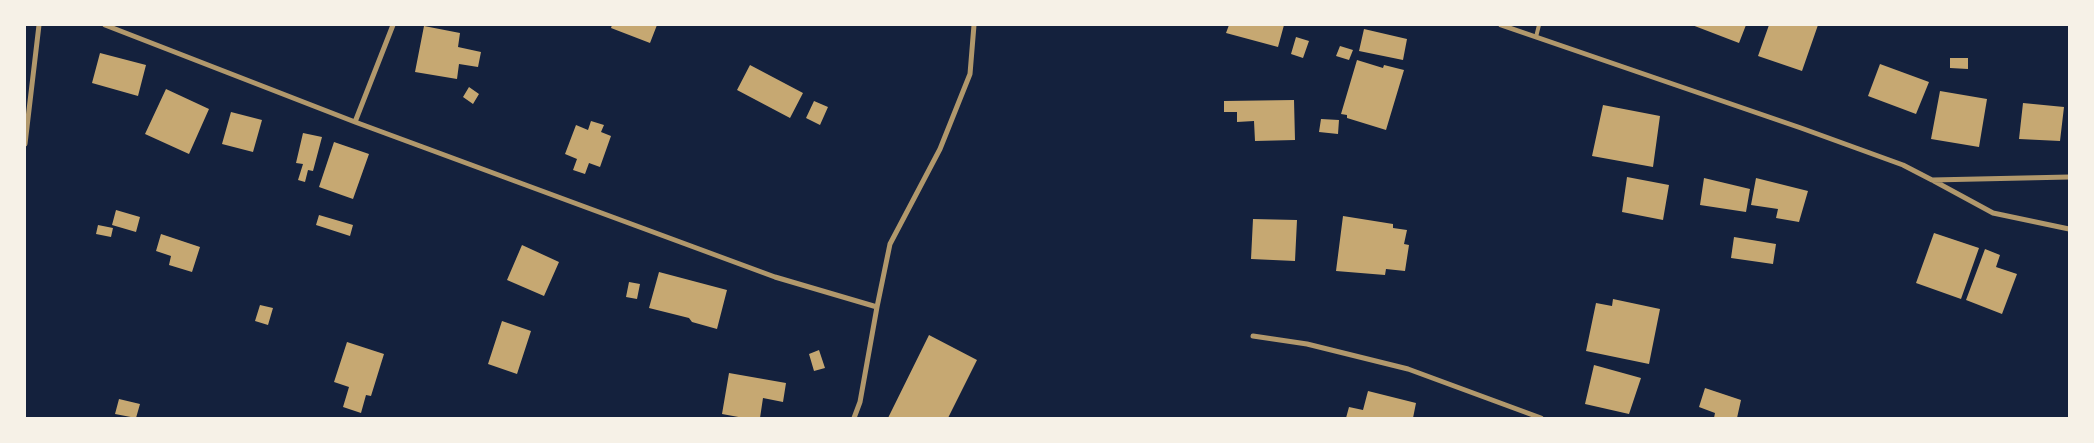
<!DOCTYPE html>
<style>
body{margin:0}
#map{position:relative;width:2094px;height:443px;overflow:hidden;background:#14213d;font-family:"Alegreya Sans",sans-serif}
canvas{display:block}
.frame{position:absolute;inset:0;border:26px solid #f6f1e7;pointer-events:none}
</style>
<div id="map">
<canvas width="2094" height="443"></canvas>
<div class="frame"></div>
</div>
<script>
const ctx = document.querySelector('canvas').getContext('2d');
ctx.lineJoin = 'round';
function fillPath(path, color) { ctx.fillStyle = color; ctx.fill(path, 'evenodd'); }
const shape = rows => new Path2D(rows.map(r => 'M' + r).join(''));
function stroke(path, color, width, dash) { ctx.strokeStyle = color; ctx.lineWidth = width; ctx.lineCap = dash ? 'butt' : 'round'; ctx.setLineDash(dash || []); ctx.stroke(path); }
const building = shape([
 [612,25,657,25,650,43,611,28],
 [1229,25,1284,25,1278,47,1226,33],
 [1692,25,1746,25,1739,43],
 [1769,25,1818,25,1802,71,1758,56],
 [424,26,460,33,458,47,481,52,478,67,459,64,457,79,415,72],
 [1364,29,1407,39,1403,60,1359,51],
 [1296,37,1309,41,1303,58,1291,54],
 [1340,46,1353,50,1349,60,1336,56],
 [100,53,146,65,138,96,92,83],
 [1950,58,1968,58,1968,69,1950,68],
 [1357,60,1383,68,1384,65,1404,70,1386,130,1347,118,1347,115,1341,114],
 [1880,64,1929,82,1916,114,1868,96],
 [750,65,803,93,790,118,737,90],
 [469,87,479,94,473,104,463,97],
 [166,89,209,109,189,154,145,134],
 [1940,91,1987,99,1979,147,1931,139],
 [1294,100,1295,140,1255,141,1254,121,1237,122,1237,112,1224,112,1224,101],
 [814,101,828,107,820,125,806,118],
 [2023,103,2064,107,2060,141,2019,139],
 [1603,105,1660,116,1653,167,1592,156],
 [231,112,262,120,253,152,222,144],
 [1321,119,1339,120,1338,134,1319,132],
 [591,121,604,125,601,132,611,136,600,167,589,163,585,174,573,170,577,159,565,154,576,125,588,130],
 [303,133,322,137,313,171,308,170,305,182,298,180,303,164,296,163],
 [334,142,369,154,353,199,319,187],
 [1627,177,1669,185,1663,220,1622,212],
 [1704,178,1750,189,1746,212,1700,205],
 [1756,178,1808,191,1799,222,1776,218,1778,209,1751,205],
 [116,210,140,217,136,232,112,225],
 [319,215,353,225,350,236,316,225],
 [1343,216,1393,224,1393,228,1407,230,1404,244,1409,245,1405,271,1386,269,1385,275,1336,271],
 [1253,219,1297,220,1295,261,1251,259],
 [98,225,113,228,111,237,96,234],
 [1934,233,1979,248,1961,299,1916,283],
 [161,234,200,247,192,272,169,265,171,256,156,251],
 [1734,237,1776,244,1773,264,1731,258],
 [522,245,559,262,544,296,507,280],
 [1985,249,2000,255,1996,267,2017,274,2002,314,1966,300],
 [659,272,727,290,717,329,692,322,689,318,649,308],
 [629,282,640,284,637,299,626,297],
 [1613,299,1660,309,1649,364,1586,351,1596,303,1612,306],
 [260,305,273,308,268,325,255,321],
 [502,321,531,331,517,374,488,364],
 [929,335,977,360,948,418,888,418],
 [347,342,384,354,371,396,366,395,361,413,343,407,349,387,334,382],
 [819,350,825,368,814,371,809,354],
 [1594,365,1641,378,1629,414,1585,404],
 [729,373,786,383,783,402,763,398,760,418,744,418,722,414],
 [1705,388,1741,400,1737,418,1714,418,1715,413,1699,407],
 [1368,391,1416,403,1413,418,1346,418,1349,407,1363,410],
 [119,399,140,404,136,418,115,414]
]);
const service = shape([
 [1536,37,1539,25]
]);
const minor = shape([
 [105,25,355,122,775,277,877,307],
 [1501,25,1801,128,1903,165,1932,180,2069,177],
 [355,122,393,25],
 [25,144,39,25],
 [1934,181,1993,213,2069,229],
 [1253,336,1307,344,1408,369,1541,418],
 [854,418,860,402,877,307,890,244,940,149,970,74,974,25]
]);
fillPath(building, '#c6a872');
stroke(service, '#b1986c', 4);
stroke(minor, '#b1986c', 5);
</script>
